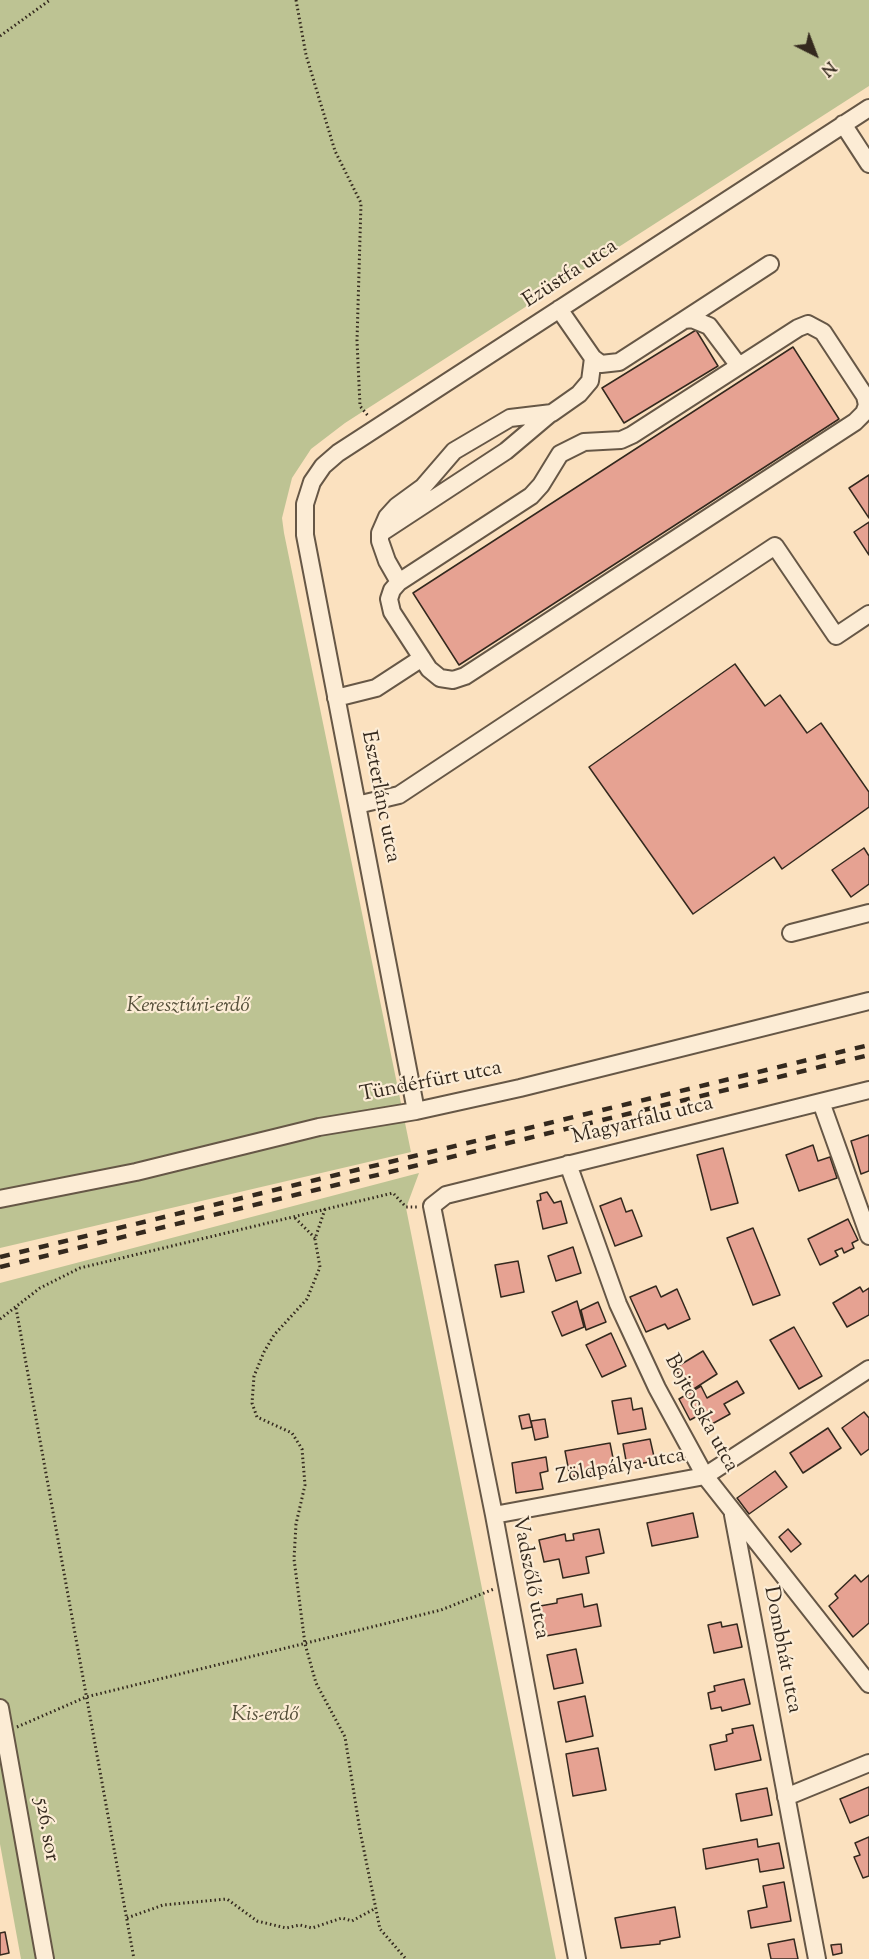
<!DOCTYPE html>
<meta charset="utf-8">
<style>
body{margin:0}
#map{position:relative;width:869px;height:1959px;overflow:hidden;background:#fbe1bf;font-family:"Sorts Mill Goudy",serif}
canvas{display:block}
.north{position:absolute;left:785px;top:24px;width:60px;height:60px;-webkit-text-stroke:4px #fcecd5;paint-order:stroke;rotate:138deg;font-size:16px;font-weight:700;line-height:24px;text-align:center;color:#34291e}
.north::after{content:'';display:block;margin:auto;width:21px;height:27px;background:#34291e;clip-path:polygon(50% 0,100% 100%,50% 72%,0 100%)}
</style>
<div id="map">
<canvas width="869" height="1959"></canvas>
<div class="north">N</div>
</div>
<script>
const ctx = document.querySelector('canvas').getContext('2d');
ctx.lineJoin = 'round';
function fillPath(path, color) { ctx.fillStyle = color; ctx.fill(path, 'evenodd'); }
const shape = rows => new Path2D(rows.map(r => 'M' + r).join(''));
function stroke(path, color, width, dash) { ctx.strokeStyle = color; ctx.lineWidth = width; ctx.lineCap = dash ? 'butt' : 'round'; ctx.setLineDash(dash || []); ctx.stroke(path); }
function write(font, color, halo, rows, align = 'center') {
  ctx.font = font + ' "Sorts Mill Goudy",serif'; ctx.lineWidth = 4.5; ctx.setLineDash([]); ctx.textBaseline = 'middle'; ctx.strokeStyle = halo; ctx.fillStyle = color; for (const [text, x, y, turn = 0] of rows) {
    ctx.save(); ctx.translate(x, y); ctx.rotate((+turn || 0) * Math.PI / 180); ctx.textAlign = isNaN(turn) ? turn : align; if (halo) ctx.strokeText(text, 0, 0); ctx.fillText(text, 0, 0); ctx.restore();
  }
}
const green = shape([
 [0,0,869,0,869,86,345,423,311,449,292,478,282,518,284,533,411,1152,0,1248],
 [419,1173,406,1208,556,1959,21,1959,0,1844,0,1283]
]);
const building = shape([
 [696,330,718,366,624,423,602,388,696,330],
 [793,347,839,419,459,665,413,593,793,347],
 [869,475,869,518,849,488,869,475],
 [869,522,869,555,854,532,869,522],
 [735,664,765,706,780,695,807,733,821,723,869,792,869,807,782,869,774,857,693,914,589,767,735,664],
 [864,848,869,856,869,884,851,897,832,870,864,848],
 [869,1135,869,1171,861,1174,851,1141,869,1135],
 [813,1145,818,1161,830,1157,837,1178,799,1191,786,1155,813,1145],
 [723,1148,738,1203,711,1210,697,1155,723,1148],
 [547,1192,554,1203,561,1201,567,1223,543,1229,537,1201,541,1200,540,1194,547,1192],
 [621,1198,626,1212,632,1210,642,1236,615,1246,600,1206,621,1198],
 [848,1219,858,1240,852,1243,854,1248,844,1253,842,1248,835,1251,838,1256,820,1265,808,1239,848,1219],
 [753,1228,780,1295,753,1305,727,1238,753,1228],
 [573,1247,581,1273,556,1281,548,1256,573,1247],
 [518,1261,524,1292,501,1297,495,1265,518,1261],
 [656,1286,661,1297,677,1289,690,1319,668,1329,665,1324,646,1332,630,1297,656,1286],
 [860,1287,863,1292,869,1288,869,1315,847,1327,833,1303,860,1287],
 [577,1301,584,1327,562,1336,552,1312,577,1301],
 [598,1302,606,1322,586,1330,581,1310,598,1302],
 [794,1327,822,1376,799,1389,770,1340,794,1327],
 [611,1333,626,1366,602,1377,586,1345,611,1333],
 [703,1351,717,1374,689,1392,675,1368,703,1351],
 [737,1381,744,1393,724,1404,730,1414,712,1424,705,1412,690,1420,679,1399,701,1386,707,1398,737,1381],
 [631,1398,633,1410,642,1408,646,1429,618,1434,612,1401,631,1398],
 [864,1412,869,1418,869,1449,861,1455,842,1428,864,1412],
 [529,1414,532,1427,522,1429,519,1416,529,1414],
 [545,1419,548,1437,535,1440,531,1421,545,1419],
 [828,1428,841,1448,803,1473,790,1453,828,1428],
 [650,1439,655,1461,627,1466,623,1444,650,1439],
 [610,1443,615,1468,570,1477,565,1451,610,1443],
 [546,1457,548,1471,540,1473,543,1489,516,1493,512,1463,546,1457],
 [775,1471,787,1487,749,1514,737,1498,775,1471],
 [693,1513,698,1537,652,1546,647,1523,693,1513],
 [599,1529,604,1553,586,1557,589,1573,563,1578,559,1559,544,1562,539,1540,565,1534,566,1541,574,1540,573,1534,599,1529],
 [788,1529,801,1544,791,1552,779,1537,788,1529],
 [855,1575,861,1582,869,1575,869,1623,853,1637,829,1606,838,1598,835,1594,855,1575],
 [582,1594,584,1607,597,1604,601,1626,546,1636,540,1606,557,1603,557,1599,582,1594],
 [721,1622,722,1627,737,1624,742,1647,714,1653,708,1625,721,1622],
 [576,1649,583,1683,554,1689,547,1655,576,1649],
 [744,1679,750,1704,722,1711,721,1707,711,1709,708,1693,715,1691,714,1686,744,1679],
 [585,1696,593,1736,566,1742,558,1702,585,1696],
 [753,1725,761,1760,715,1770,710,1745,727,1741,726,1735,733,1733,732,1729,753,1725],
 [598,1748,606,1790,573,1796,566,1754,598,1748],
 [869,1787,869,1815,850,1823,840,1799,869,1787],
 [767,1788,772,1815,741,1821,736,1794,767,1788],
 [869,1837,869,1876,863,1878,854,1857,860,1855,855,1843,869,1837],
 [757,1839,758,1847,779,1843,784,1868,760,1872,758,1859,706,1869,703,1849,757,1839],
 [784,1882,791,1921,751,1928,748,1911,767,1907,763,1886,784,1882],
 [675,1907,680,1937,660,1941,660,1944,621,1948,615,1918,675,1907],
 [5,1932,9,1953,0,1955,0,1933,5,1932],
 [794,1939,798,1959,771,1959,768,1944,794,1939],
 [841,1944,842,1953,833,1955,831,1945,841,1944]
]);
const path = shape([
 [296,0,306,55,335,151,361,203,357,341,360,406,369,417],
 [0,36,50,0],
 [325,1209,315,1239,320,1267,307,1299,274,1335,264,1352,254,1376,252,1403,257,1417,292,1433,302,1449,305,1485,296,1524,294,1559,305,1644,316,1683,345,1737,360,1831,380,1929,406,1959],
 [295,1218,315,1238],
 [16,1308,134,1959],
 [0,1319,40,1288,80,1268,393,1193,406,1207,418,1207],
 [17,1727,86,1697,441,1610,494,1589],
 [127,1918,163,1905,227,1899,257,1921,286,1928,300,1925,312,1928,342,1918,352,1921,376,1908]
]);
const minor = shape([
 [843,124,869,164],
 [684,320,770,264],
 [808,324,823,332,865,396,867,405,864,413,855,422,465,676,453,680,440,678,429,669,392,612,389,599,392,590,399,582,531,496,541,485,560,454,584,442,621,440,632,435,798,328,808,324],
 [593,358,601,364,619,362,684,320,692,319,709,326,739,366],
 [381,533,506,451,551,413],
 [399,582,387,561,380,541,380,533,387,517,397,506,423,487,454,451,510,418,552,413,579,394,590,381,593,358,559,309],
 [336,698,376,688,422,658],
 [357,805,399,795,775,546,836,636,869,614],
 [791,933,869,913],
 [821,1102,869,1236],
 [416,1111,305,535,305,504,312,482,323,466,338,453,869,108],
 [568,1164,618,1304,657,1388,705,1476,869,1684],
 [0,1199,136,1172,319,1127,416,1111,520,1088,869,1001],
 [494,1515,705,1476,869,1369],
 [733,1515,817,1959],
 [0,1708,45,1959],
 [786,1797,869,1763],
 [577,1959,494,1515,432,1206,446,1195,869,1090]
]);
const rail = shape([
 [0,1257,869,1045],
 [0,1267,869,1055]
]);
const streetNames = [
 ["Ezüstfa utca",571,275,-33],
 ["Eszterlánc utca",379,797,79],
 ["Tündérfürt utca",431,1083,-11],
 ["Magyarfalu utca",643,1122,-14],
 ["Bojtocska utca",700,1414,61],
 ["Zöldpálya utca",621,1468,-10],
 ["Vadszőlő utca",529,1578,79],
 ["Dombhát utca",781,1650,79],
 ["526. sor",45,1830,80]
];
const parkNames = [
 ["Keresztúri-erdő",188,1007],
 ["Kis-erdő",265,1716]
];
fillPath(green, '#bdc393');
fillPath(building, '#e6a292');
stroke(building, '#34291e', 1.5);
stroke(minor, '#665746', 20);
stroke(path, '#34291e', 3, [1.5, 3]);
stroke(minor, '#fcecd5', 16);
stroke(rail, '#34291e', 4.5, [10, 10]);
write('21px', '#34291e', '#fcecd5', streetNames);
write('italic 21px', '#56503b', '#fcecd5', parkNames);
</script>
